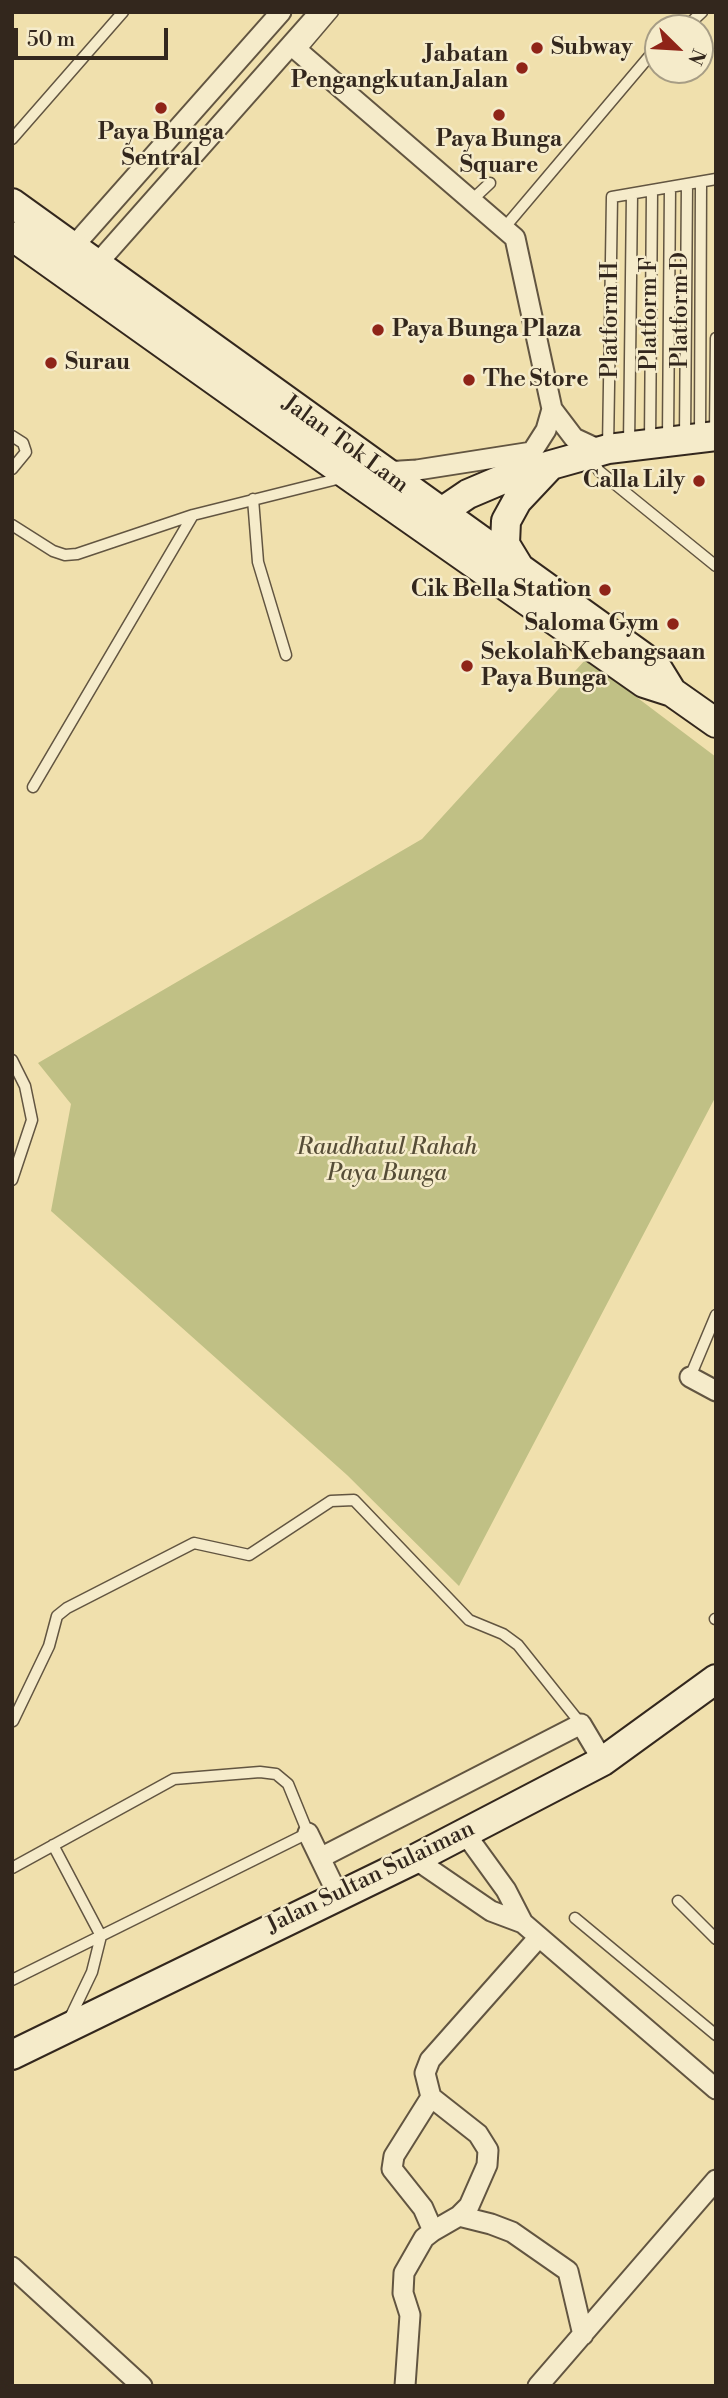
<!DOCTYPE html>
<style>
body{margin:0}
#map{position:relative;width:728px;height:2398px;overflow:hidden;background:#f0e0ad;font-family:"Libre Bodoni",serif}
canvas{display:block}
.frame{position:absolute;inset:0;border:14px solid #33271d;pointer-events:none}
.north{position:absolute;left:644px;top:14px;width:70px;height:70px;box-sizing:border-box;background:#f5ebca;border:2px solid #a79d85;border-radius:50%;rotate:114deg;font-size:19px;font-weight:700;line-height:28px;text-align:center;color:#33271d}
.north::after{content:'';display:block;margin:auto;width:24px;height:32px;background:#8f2418;clip-path:polygon(50% 0,100% 100%,50% 72%,0 100%)}
.scale{position:absolute;left:14px;top:28px;width:154px;height:32px;box-sizing:border-box;border:4px solid #33271d;border-top:0;padding-left:9px;font-size:21px;line-height:24px;white-space:nowrap;color:#33271d;-webkit-text-stroke:5px #f5ebca;paint-order:stroke}
</style>
<div id="map">
<canvas width="728" height="2398"></canvas>
<div class="frame"></div>
<div class="north">N</div>
<div class="scale">50 m</div>
</div>
<script>
const ctx = document.querySelector('canvas').getContext('2d');
ctx.lineJoin = 'round';
function fillPath(path, color) { ctx.fillStyle = color; ctx.fill(path, 'evenodd'); }
const shape = rows => new Path2D(rows.map(r => 'M' + r).join(''));
function stroke(path, color, width, dash) { ctx.strokeStyle = color; ctx.lineWidth = width; ctx.lineCap = dash ? 'butt' : 'round'; ctx.setLineDash(dash || []); ctx.stroke(path); }
function write(font, color, halo, rows, align = 'center') {
  ctx.font = font + ' "Libre Bodoni",serif'; ctx.lineWidth = 5; ctx.setLineDash([]); ctx.textBaseline = 'middle'; ctx.strokeStyle = halo; ctx.fillStyle = color; for (const [text, x, y, turn = 0] of rows) {
    ctx.save(); ctx.translate(x, y); ctx.rotate((+turn || 0) * Math.PI / 180); ctx.textAlign = isNaN(turn) ? turn : align; if (halo) ctx.strokeText(text, 0, 0); ctx.fillText(text, 0, 0); ctx.restore();
  }
}
const green = shape([
 [586,659,716,757,716,1096,459,1586,347,1475,51,1211,71,1104,38,1063,422,839]
]);
const lane = shape([
 [685,28,702,12],
 [299,52,333,12],
 [12,139,123,12],
 [473,199,490,183],
 [505,227,658,46],
 [715,435,716,338],
 [12,436,23,443,26,452,12,469],
 [700,437,701,182],
 [668,439,670,187],
 [685,439,687,184],
 [650,442,652,191],
 [629,445,632,194],
 [608,448,612,197,716,179],
 [590,456,599,471,716,566],
 [253,499,258,562,286,655],
 [12,525,53,551,65,555,77,554,193,515,341,478],
 [33,787,193,515],
 [12,1060,25,1086,32,1120,12,1180],
 [690,1377,716,1315],
 [715,1619,716,1619],
 [13,1721,49,1646,57,1616,67,1608,194,1543,249,1555,331,1501,354,1500,469,1620,503,1634,518,1645,581,1724],
 [53,1845,101,1936,92,1972,69,2020],
 [12,1868,174,1779,260,1772,276,1774,288,1784,308,1833,12,1980],
 [678,1901,716,1939],
 [575,1918,716,2035]
]);
const street = shape([
 [291,45,515,238,552,409,574,438,602,451],
 [72,248,281,12],
 [96,265,320,12],
 [384,472,417,470,532,452,546,430,552,409],
 [690,1377,716,1391],
 [464,1832,506,1890,523,1923,716,2089],
 [308,1833,338,1895],
 [320,1858,581,1724,603,1761],
 [415,1859,491,1911,523,1923],
 [431,2097,394,2156,392,2169,423,2208,433,2231],
 [459,2216,491,2224,512,2232,568,2271,583,2335],
 [12,2267,142,2386],
 [405,2386,410,2315,403,2293,404,2273,424,2238,433,2231,459,2216,469,2206,487,2165,488,2150,478,2134,431,2097,425,2073,430,2060,539,1937],
 [538,2386,716,2180]
]);
const secondary = shape([
 [12,203,656,666,672,692],
 [12,236,349,476,644,683,672,692,716,723],
 [431,525,440,513,468,494,501,480,551,465,608,449,716,436],
 [519,567,505,544,506,521,517,501,549,467],
 [12,2055,415,1859,603,1761,716,1679]
]);
const markers = [
 [537,48,7,"#8f2418"],
 [522,68,7,"#8f2418"],
 [161,108,7,"#8f2418"],
 [499,115,7,"#8f2418"],
 [378,330,7,"#8f2418"],
 [51,363,7,"#8f2418"],
 [469,380,7,"#8f2418"],
 [699,481,7,"#8f2418"],
 [605,590,7,"#8f2418"],
 [673,624,7,"#8f2418"],
 [467,666,7,"#8f2418"]
];
const poiNames = [
 ["Subway",551,48],
 ["Jabatan",508,55,"right"],
 ["Pengangkutan Jalan",508,81,"right"],
 ["Paya Bunga",161,133,"center"],
 ["Sentral",161,159,"center"],
 ["Paya Bunga",499,140,"center"],
 ["Square",499,166,"center"],
 ["Paya Bunga Plaza",392,330],
 ["Surau",65,363],
 ["The Store",483,380],
 ["Calla Lily",685,481,"right"],
 ["Cik Bella Station",591,590,"right"],
 ["Saloma Gym",659,624,"right"],
 ["Sekolah Kebangsaan",481,653],
 ["Paya Bunga",481,679]
];
const streetNames = [
 ["Platform D",681,310,-90],
 ["Platform F",650,314,-90],
 ["Platform H",611,320,-90],
 ["Jalan Tok Lam",345,445,36],
 ["Jalan Sultan Sulaiman",371,1878,-26]
];
const parkNames = [
 ["Raudhatul Rahah",387,1148],
 ["Paya Bunga",387,1174]
];
fillPath(green, '#c0c085');
stroke(lane, '#625541', 13);
stroke(street, '#625541', 23);
stroke(secondary, '#33271d', 32);
stroke(lane, '#f5ebca', 10);
stroke(street, '#f5ebca', 19);
stroke(secondary, '#f5ebca', 28);
for (const [x, y, r, color] of markers) { const dot = new Path2D(); dot.arc(x, y, r, 0, 2 * Math.PI); ctx.fillStyle = color; ctx.fill(dot); stroke(dot, '#f5ebca', 2.5); }
write('bold 23px', '#33271d', '#f5ebca', poiNames, 'left');
write('23px', '#33271d', '#f5ebca', streetNames);
write('italic 23px', '#564d37', '#f5ebca', parkNames);
</script>
